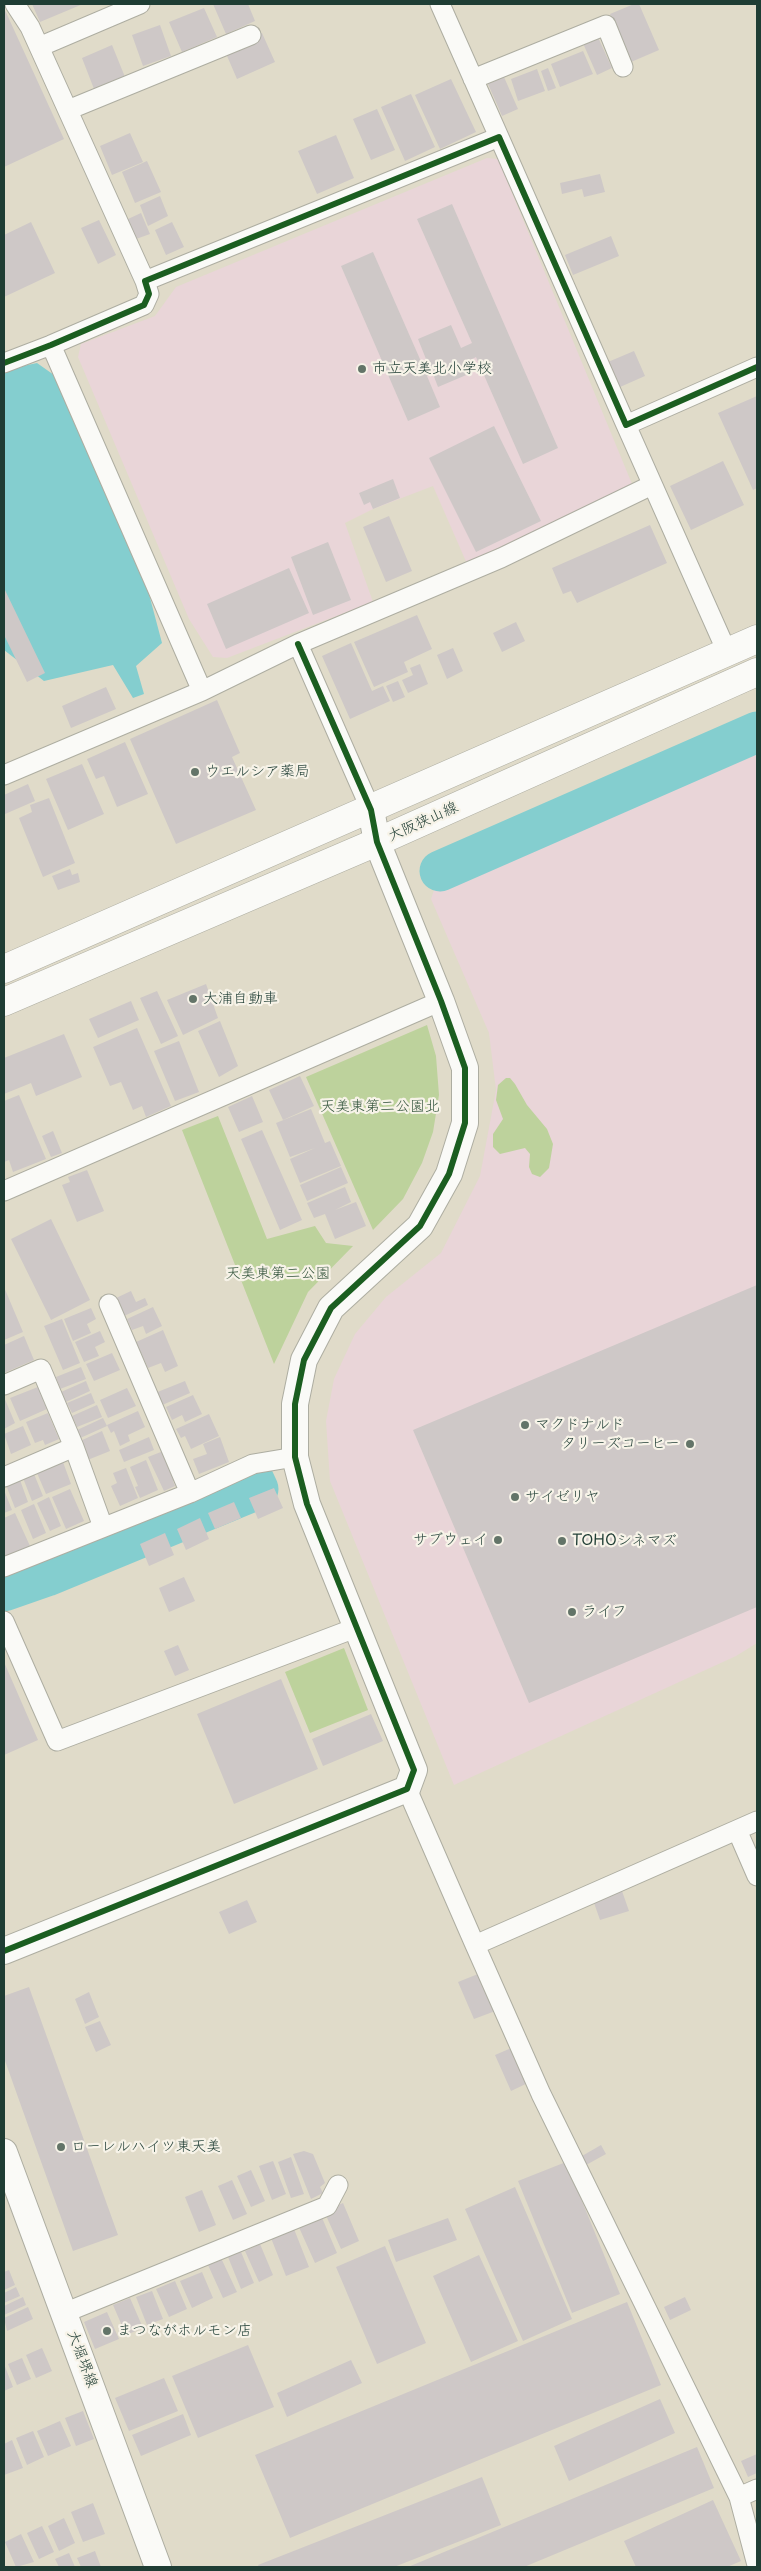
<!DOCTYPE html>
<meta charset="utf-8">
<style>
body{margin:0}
#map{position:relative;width:761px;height:2571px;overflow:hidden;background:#e0dbc9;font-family:"Playpen Sans",sans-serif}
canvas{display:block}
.frame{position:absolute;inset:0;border:5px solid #1f3d34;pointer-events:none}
</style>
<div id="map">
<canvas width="761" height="2571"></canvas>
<div class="frame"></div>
</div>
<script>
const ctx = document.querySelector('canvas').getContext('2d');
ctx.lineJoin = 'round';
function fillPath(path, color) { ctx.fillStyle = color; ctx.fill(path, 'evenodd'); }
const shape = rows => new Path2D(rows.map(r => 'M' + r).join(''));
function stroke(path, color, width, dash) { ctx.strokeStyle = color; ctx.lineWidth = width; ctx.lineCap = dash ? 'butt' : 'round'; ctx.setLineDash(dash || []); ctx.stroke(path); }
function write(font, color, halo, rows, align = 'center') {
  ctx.font = font + ' "Playpen Sans","Klee One",sans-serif'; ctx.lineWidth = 4.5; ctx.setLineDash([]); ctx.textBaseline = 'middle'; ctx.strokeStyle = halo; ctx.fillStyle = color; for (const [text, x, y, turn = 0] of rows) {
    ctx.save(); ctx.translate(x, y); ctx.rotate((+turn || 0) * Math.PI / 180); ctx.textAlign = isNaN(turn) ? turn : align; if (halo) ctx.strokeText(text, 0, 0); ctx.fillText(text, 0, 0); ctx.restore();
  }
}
const built = shape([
 [487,158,498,159,632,484,468,566,433,486,373,509,345,523,373,602,227,658,213,657,189,619,78,357,81,344,155,316,176,287],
 [757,740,757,1643,736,1656,454,1785,330,1481,326,1421,334,1379,355,1334,386,1297,441,1253,480,1176,496,1090,489,1033,431,899,438,878]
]);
const green = shape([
 [427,1025,436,1056,439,1095,433,1132,422,1163,403,1199,373,1230,306,1077],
 [506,1078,510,1078,515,1084,527,1105,547,1129,553,1144,549,1168,540,1177,532,1174,529,1167,530,1154,525,1148,500,1154,493,1147,493,1134,503,1119,496,1100,498,1085],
 [218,1116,267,1239,315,1226,326,1243,353,1246,308,1292,274,1364,182,1130],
 [344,1648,368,1710,310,1733,285,1672]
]);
const water = shape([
 [37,363,54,375,149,594,162,643,136,666,144,694,133,698,113,665,44,681,4,650,4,370]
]);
const river = shape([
 [440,871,757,732],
 [4,1591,47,1576,258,1489,252,1476]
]);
const building = shape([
 [32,4,83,4,40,22],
 [213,4,248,4,255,21,226,34],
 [634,4,639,4,659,50,631,62,610,14],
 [4,8,64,139,4,167],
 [204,8,217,37,182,52,169,22],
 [160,25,171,56,143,66,132,35],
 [262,33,275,62,237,79,224,49],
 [597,35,612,68,597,75,582,41],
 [112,45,125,77,94,89,82,58],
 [583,51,593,74,560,87,551,64],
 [548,68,556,88,548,91,541,71],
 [537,69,545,91,518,101,511,79],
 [504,77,518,109,502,116,488,84],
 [451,79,476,132,440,149,415,95],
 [411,94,435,147,405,161,381,107],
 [377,109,395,150,371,160,353,119],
 [130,133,143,162,112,175,100,146],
 [336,135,354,178,317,194,298,151],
 [147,161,161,192,135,203,122,172],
 [600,174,605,192,584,197,582,189,562,194,560,183],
 [160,196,168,216,148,226,140,205],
 [452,204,558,448,523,464,476,357,466,362,471,373,438,387,433,374,427,376,440,407,408,421,341,266,373,252,423,366,428,364,418,339,451,325,461,348,472,343,417,219],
 [141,213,150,234,136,239,128,219],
 [99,220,116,255,98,264,81,228],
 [31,222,55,273,4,297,4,235],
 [172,222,184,247,166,255,155,230],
 [611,236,619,256,573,275,565,255],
 [634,351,645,376,620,387,608,362],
 [757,396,757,488,753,490,718,413],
 [494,426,541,521,476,552,429,458],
 [723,461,744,505,691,530,670,486],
 [393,479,400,498,373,509,370,502,364,505,359,493],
 [389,516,412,571,386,582,363,527],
 [650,525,667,563,577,603,571,591,563,594,552,568],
 [328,542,351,600,313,615,291,557],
 [289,568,309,613,226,649,207,604],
 [4,588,45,673,27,682,4,635],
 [417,615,432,649,404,662,408,672,374,687,354,642],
 [516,622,525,641,502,652,493,633],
 [351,643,372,691,383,686,390,701,350,719,322,656],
 [453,648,463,671,447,679,437,655],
 [420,664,428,684,408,693,402,680,413,675,410,668],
 [398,681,405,697,393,702,386,686],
 [106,687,116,709,71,728,62,706],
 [217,700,240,753,232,757,256,810,176,844,130,739],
 [125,742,148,794,117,807,104,776,96,779,87,759],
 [82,764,104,814,68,830,46,779],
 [28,784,35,801,5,814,4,795],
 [49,798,75,863,43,877,19,818,32,812,30,805],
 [70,869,72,875,78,873,80,882,58,890,52,876],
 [206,984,218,1018,183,1035,167,1000],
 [157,991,178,1036,161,1044,140,998],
 [131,1001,139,1020,98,1038,89,1019],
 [220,1021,238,1066,219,1077,198,1031],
 [137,1028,171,1106,146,1117,142,1106,133,1110,121,1082,110,1086,93,1047],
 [64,1034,82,1077,36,1096,31,1083,4,1094,4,1058],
 [179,1041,199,1092,175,1101,154,1051],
 [300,1076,314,1106,283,1120,269,1090],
 [19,1095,46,1159,13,1172,9,1160,4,1162,4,1101],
 [252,1096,263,1122,239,1132,228,1107],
 [311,1109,325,1143,330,1141,341,1166,300,1183,290,1159,315,1148,290,1157,276,1123],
 [262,1130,302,1220,280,1230,241,1139],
 [53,1131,62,1153,51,1157,42,1136],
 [341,1167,348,1183,307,1201,300,1185],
 [87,1170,104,1211,77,1222,62,1185,70,1182,68,1177],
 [345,1187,351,1202,335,1210,356,1202,366,1226,335,1239,325,1214,314,1218,307,1203],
 [51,1219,90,1300,51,1320,11,1239],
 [757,1285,757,1607,529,1703,413,1430],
 [4,1287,23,1332,4,1340],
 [131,1291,136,1302,145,1298,148,1305,124,1316,116,1298],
 [153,1307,162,1326,146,1334,143,1326,132,1330,127,1319],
 [91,1308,96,1319,87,1324,91,1333,73,1341,64,1319],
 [62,1319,80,1363,63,1370,44,1326],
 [163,1330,178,1366,165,1372,161,1363,148,1368,136,1342],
 [100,1331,105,1342,95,1347,99,1356,84,1362,75,1342],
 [24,1336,34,1360,4,1373,4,1345],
 [112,1353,120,1370,94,1381,86,1364],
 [81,1367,86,1379,60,1389,56,1377],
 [86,1381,90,1391,66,1402,61,1392],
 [185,1381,190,1393,160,1406,155,1393],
 [38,1387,47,1409,20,1421,10,1398],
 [127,1388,136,1406,108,1418,100,1400],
 [91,1393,95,1403,72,1413,67,1403],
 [193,1395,202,1414,185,1422,182,1415,172,1420,166,1407],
 [4,1397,15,1423,4,1429],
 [97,1405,102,1417,77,1427,72,1416],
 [138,1411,145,1427,128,1435,130,1441,120,1446,114,1431,111,1433,107,1425],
 [48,1413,59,1439,45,1445,43,1440,35,1443,26,1422],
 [209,1414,219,1436,191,1449,185,1436,181,1438,176,1429],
 [103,1418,107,1426,78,1439,75,1431],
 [23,1426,31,1445,11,1454,4,1434],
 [102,1431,110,1451,85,1461,78,1442],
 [149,1437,154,1450,124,1462,119,1450],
 [220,1437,229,1462,199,1474,193,1459,207,1454,203,1444],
 [166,1450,179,1478,173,1481,175,1486,164,1491,148,1457],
 [146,1460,158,1490,140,1498,135,1487,138,1486,130,1467],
 [63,1462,71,1484,46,1494,37,1473],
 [126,1468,138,1498,120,1506,111,1486,117,1483,113,1473],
 [34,1474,43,1496,32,1501,23,1478],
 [20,1480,28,1502,15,1508,6,1485],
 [274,1488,283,1508,258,1519,249,1498],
 [70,1489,84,1521,66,1529,52,1497],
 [4,1490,12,1510,4,1513],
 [49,1497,61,1526,50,1531,37,1503],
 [234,1502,241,1518,215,1529,208,1513],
 [34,1504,46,1533,33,1539,21,1510],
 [15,1513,30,1546,4,1558,4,1518],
 [200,1518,209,1539,186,1550,177,1529],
 [165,1533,174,1555,149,1566,140,1544],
 [184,1577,195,1601,169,1612,159,1588],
 [178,1645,189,1670,175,1676,164,1651],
 [4,1662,38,1740,4,1755],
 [281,1679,318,1769,234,1804,197,1714],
 [371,1714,383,1741,323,1766,312,1739],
 [622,1891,629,1911,600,1920,593,1900],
 [247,1900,257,1922,229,1934,219,1912],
 [483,1972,498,2010,474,2019,458,1982],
 [29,1987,118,2235,73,2251,4,2058,4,1996],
 [89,1992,99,2017,85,2024,75,1999],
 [100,2021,111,2045,96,2052,85,2027],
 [516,2046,532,2081,511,2091,495,2055],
 [601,2145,606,2154,586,2165,582,2156],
 [304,2151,313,2154,325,2183,320,2187,323,2193,311,2199,293,2154],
 [291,2157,304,2194,291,2198,278,2162],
 [273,2161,286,2194,272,2200,259,2166],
 [566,2162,620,2294,572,2313,518,2181],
 [251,2170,265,2201,251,2207,237,2176],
 [232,2180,247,2214,233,2220,218,2186],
 [515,2187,572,2319,523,2341,465,2209],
 [202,2190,216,2225,199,2232,185,2197],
 [343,2203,359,2241,341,2249,324,2211],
 [320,2213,337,2253,315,2263,297,2223],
 [448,2218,457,2240,396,2262,388,2240],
 [294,2229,309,2267,286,2276,271,2238],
 [260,2244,273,2275,259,2282,245,2251],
 [385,2246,426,2343,377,2364,336,2267],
 [241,2252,254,2283,241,2289,228,2257],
 [479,2255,518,2341,471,2362,433,2276],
 [221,2258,237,2292,223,2298,208,2265],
 [9,2270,15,2285,4,2290,4,2272],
 [202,2272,213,2298,192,2308,180,2281],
 [175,2281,187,2309,169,2317,156,2289],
 [16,2287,20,2296,4,2303,4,2293],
 [152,2291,163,2319,147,2325,136,2297],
 [23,2297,26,2305,4,2315,4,2306],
 [685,2297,691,2310,670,2320,664,2307],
 [130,2298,143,2328,126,2335,113,2305],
 [627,2302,661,2385,290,2538,255,2455],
 [28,2307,33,2319,7,2331,4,2318],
 [107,2312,119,2339,95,2349,84,2322],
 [248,2345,274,2407,198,2438,172,2376],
 [42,2348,52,2371,36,2378,26,2355],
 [22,2358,31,2379,17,2385,8,2364],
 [351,2360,362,2383,287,2417,277,2393],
 [4,2364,13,2387,4,2391],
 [164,2378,178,2411,129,2431,115,2398],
 [660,2399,675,2433,569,2481,554,2446],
 [83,2411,94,2439,76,2446,65,2418],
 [183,2414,191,2435,141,2456,132,2435],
 [60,2421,71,2446,48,2456,37,2431],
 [33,2431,44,2457,27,2465,16,2438],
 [12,2440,23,2468,4,2475,4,2444],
 [697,2447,714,2488,524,2567,408,2567],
 [757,2454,757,2473,748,2477,741,2461],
 [482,2477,501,2525,394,2567,259,2567,258,2565],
 [713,2500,741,2561,727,2567,636,2567,624,2541],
 [93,2503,105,2534,83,2542,71,2512],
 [64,2518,75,2543,59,2551,48,2526],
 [42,2526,54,2552,39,2559,27,2533],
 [21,2534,34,2562,16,2567,5,2542],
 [95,2551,101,2567,81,2567,77,2558],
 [69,2553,75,2567,59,2567,55,2559]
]);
const street = shape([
 [15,4,30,27,145,281],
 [440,4,499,137],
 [39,47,140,4],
 [473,79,606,25,623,67],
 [68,110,251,35],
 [51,345,202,691],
 [4,363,51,345,144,305,149,294,145,281,499,137,626,425,757,367],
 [626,425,727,652],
 [298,644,371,810],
 [4,775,202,691,298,644,501,558,652,485],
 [4,1191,441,1001],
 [109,1304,190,1493],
 [4,1385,41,1369,74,1447,103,1527],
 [4,1477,74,1447],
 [4,1567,190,1493,253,1464,295,1457],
 [4,1621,57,1741,358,1627],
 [407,1789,475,1945],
 [757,1821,475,1945,541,2094,739,2497,757,2565],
 [737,1830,757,1876],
 [64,2313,327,2206,338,2185],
 [739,2497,757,2489]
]);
const secondary = shape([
 [4,1951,407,1789,414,1770,307,1504,295,1457,295,1404,304,1360,331,1308,420,1226,449,1174,465,1123,465,1068,441,1001,377,842,371,810],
 [4,2152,158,2567]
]);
const primary = shape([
 [4,969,757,639],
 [4,1002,377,842,757,672]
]);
const cycleway = shape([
 [4,363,51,345,144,305,149,294,145,281,499,137,626,425,757,367],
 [4,1951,407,1789,414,1770,307,1504,295,1457,295,1404,304,1360,331,1308,420,1226,449,1174,465,1123,465,1068,441,1001,377,842,371,810,298,644]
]);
const markers = [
 [362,369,5,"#637468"],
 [195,772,5,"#637468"],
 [193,999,5,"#637468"],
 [525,1425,5,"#637468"],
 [690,1444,5,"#637468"],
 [515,1497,5,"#637468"],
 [498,1540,5,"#637468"],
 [562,1541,5,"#637468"],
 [572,1612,5,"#637468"],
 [61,2147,5,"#637468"],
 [107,2331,5,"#637468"]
];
const poiNames = [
 ["市立天美北小学校",372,369],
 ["ウエルシア薬局",205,772],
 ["大浦自動車",203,999],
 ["マクドナルド",535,1425],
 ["タリーズコーヒー",680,1444,"right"],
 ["サイゼリヤ",525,1497],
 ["サブウェイ",488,1540,"right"],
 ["TOHOシネマズ",572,1541],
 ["ライフ",582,1612],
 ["ローレルハイツ東天美",71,2147],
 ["まつながホルモン店",117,2331]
];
const streetNames = [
 ["大阪狭山線",423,822,-24],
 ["大堀堺線",82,2359,69]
];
const parkNames = [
 ["天美東第二公園北",380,1107],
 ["天美東第二公園",278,1274]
];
fillPath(built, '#e9d5d8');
fillPath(green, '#bdd29c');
fillPath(water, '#84cecf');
stroke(river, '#84cecf', 41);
fillPath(building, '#cec8c7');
stroke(street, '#adada1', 21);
stroke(secondary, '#adada1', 28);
stroke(primary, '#adada1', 29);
stroke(street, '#fafaf7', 19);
stroke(secondary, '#fafaf7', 26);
stroke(primary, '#fafaf7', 28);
stroke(cycleway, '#1b5e20', 6);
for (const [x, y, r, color] of markers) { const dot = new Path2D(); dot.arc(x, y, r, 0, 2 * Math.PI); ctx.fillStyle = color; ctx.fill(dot); stroke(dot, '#f7f3e8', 2); }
write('15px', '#1f3d34', '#f7f3e8', poiNames, 'left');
write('15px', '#1f3d34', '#f7f3e8', streetNames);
write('15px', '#395941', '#f7f3e8', parkNames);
</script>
